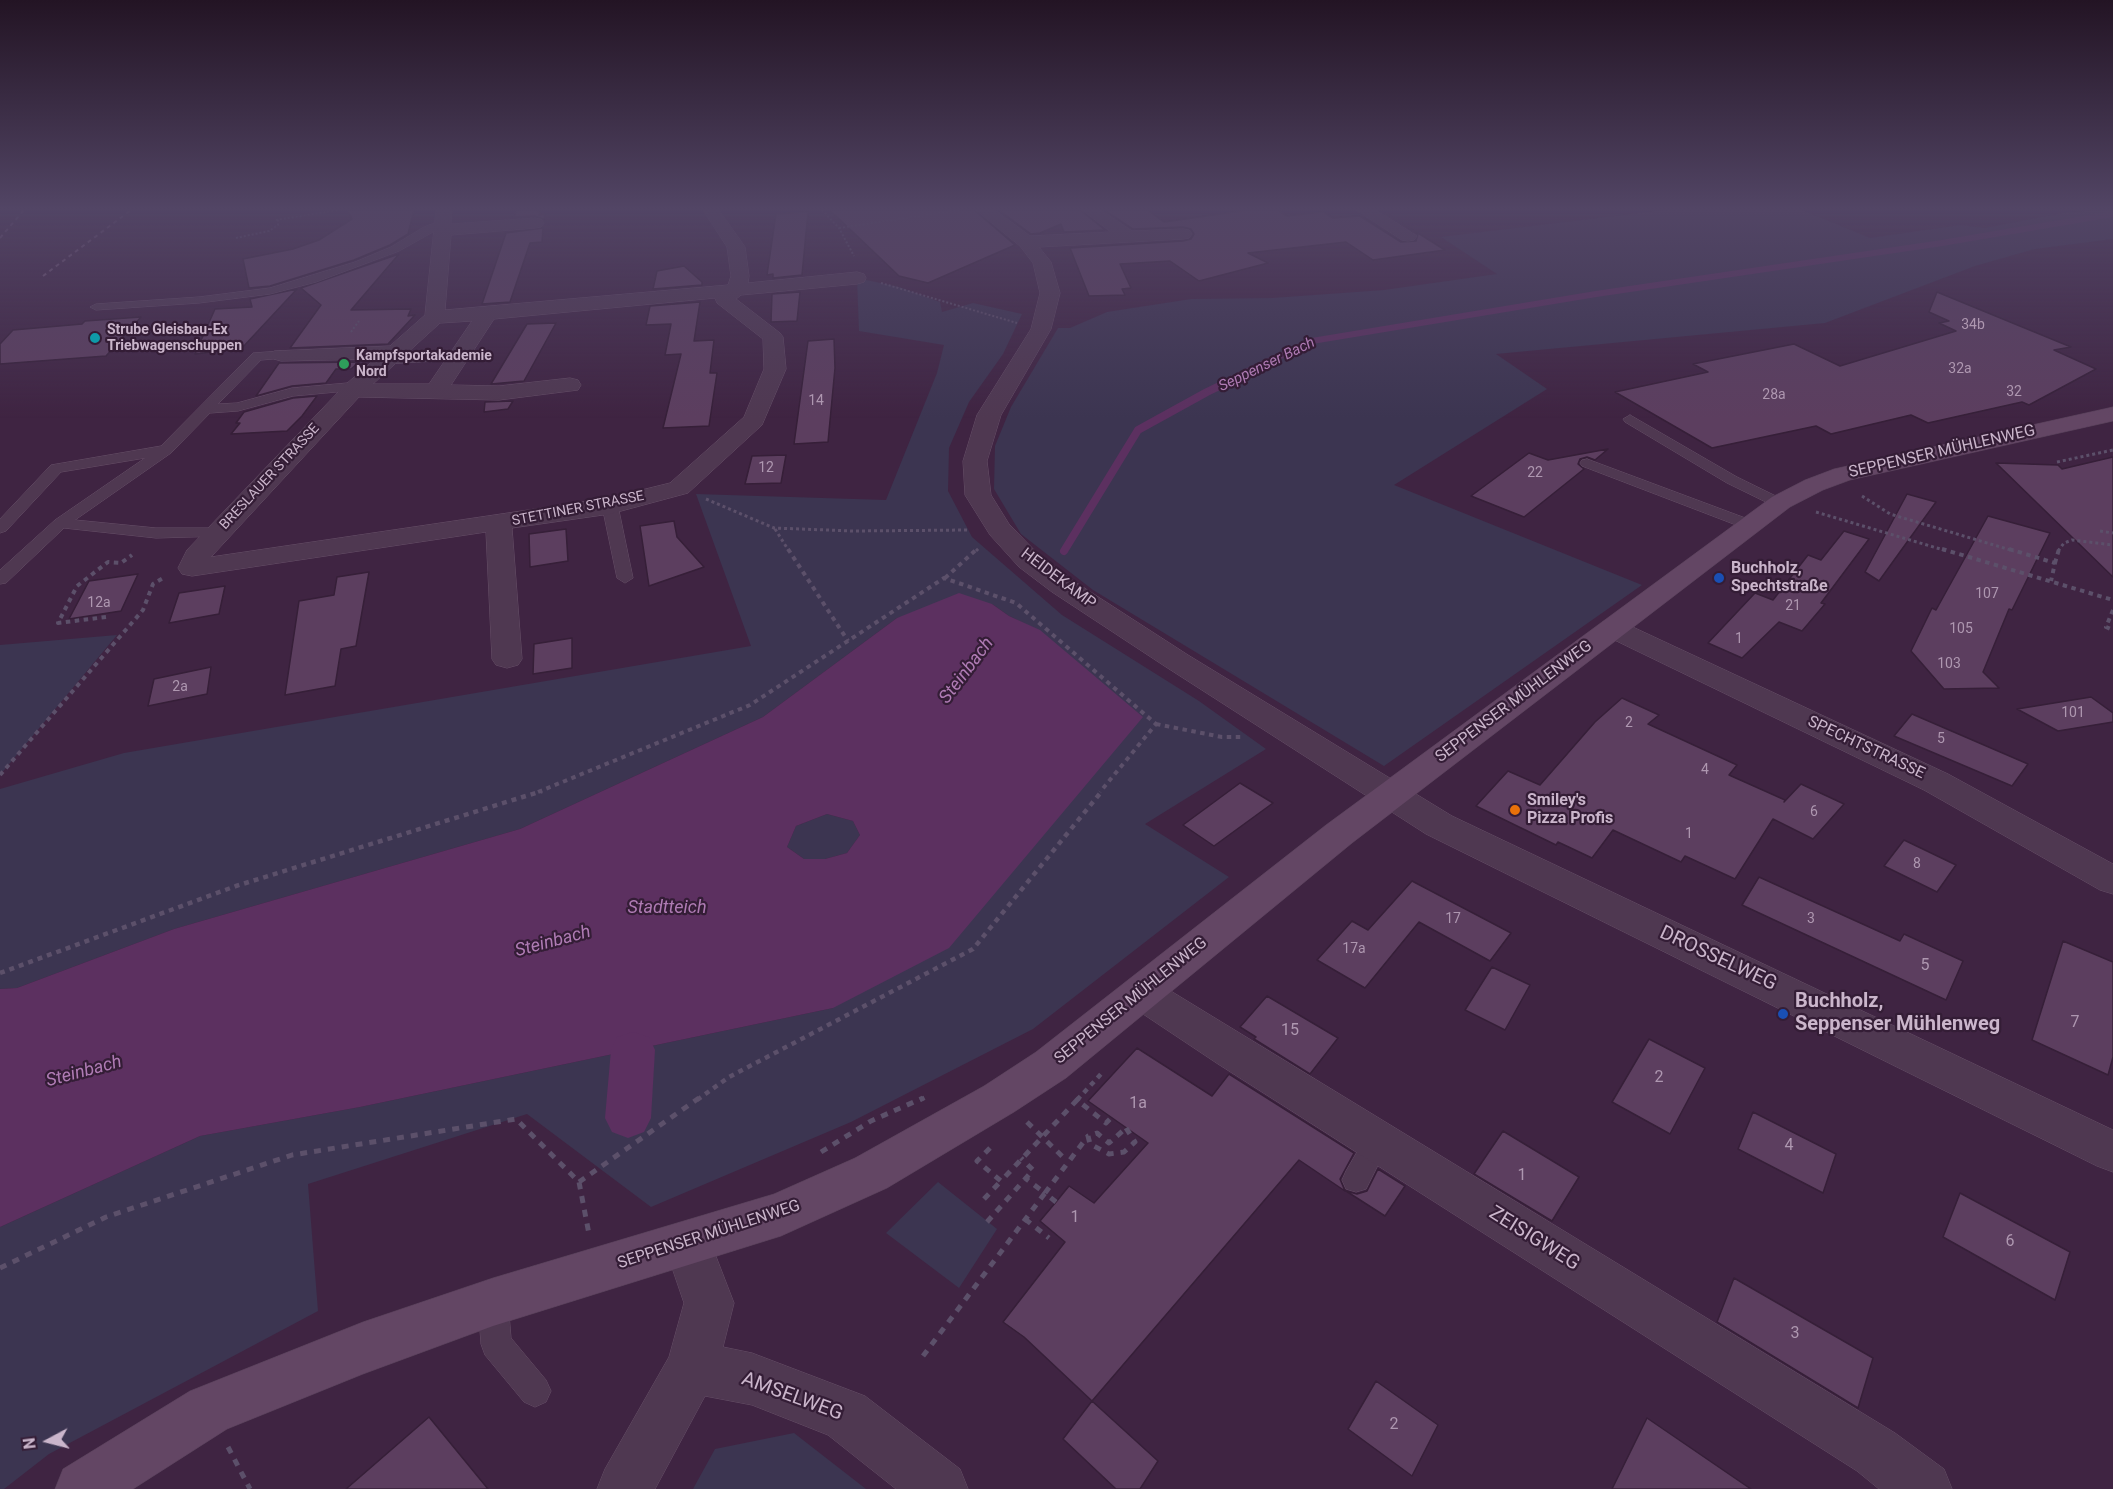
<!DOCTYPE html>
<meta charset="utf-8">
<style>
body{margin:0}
#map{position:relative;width:2113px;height:1489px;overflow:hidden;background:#3f2442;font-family:Roboto,sans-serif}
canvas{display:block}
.north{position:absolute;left:18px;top:1411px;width:60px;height:60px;-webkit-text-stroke:4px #341d36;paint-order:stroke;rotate:263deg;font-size:16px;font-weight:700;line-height:24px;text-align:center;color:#cab5cb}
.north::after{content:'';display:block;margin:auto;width:21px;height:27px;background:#cab5cb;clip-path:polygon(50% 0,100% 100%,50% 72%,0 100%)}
</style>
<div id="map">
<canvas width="2113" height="1489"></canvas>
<div class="north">N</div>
</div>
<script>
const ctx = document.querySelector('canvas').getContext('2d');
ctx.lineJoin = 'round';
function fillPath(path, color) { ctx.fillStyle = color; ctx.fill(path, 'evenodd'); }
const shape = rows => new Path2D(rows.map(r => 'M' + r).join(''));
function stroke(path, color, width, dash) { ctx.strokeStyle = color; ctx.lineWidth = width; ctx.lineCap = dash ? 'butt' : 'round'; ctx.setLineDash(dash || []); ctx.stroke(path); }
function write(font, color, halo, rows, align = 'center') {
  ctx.font = font + ' Roboto,sans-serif'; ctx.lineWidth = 4.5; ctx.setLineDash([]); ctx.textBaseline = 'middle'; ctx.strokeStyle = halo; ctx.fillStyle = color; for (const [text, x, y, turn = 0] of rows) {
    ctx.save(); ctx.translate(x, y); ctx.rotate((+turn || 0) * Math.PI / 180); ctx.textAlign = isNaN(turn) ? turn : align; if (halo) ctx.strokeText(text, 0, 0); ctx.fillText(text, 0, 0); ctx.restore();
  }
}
const green = shape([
 [1664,210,1802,210,1870,238,1960,225,1985,228,2068,212,2110,210,2113,211,2113,239,2035,249,1975,266,1825,323,1496,354,1547,389,1394,485,1642,585,1384,766,1093,590,1021,534,994,489,995,446,1011,407,1058,328,1070,328,1107,312,1191,299,1272,298,1384,290,1497,274,1441,237],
 [857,278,899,287,940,302,942,312,973,303,1022,314,1003,354,969,402,949,448,948,491,972,537,1062,615,1199,701,1266,749,1145,824,1229,877,1033,1029,851,1122,651,1207,527,1114,308,1184,318,1311,49,1454,4,1489,0,1489,0,1227,200,1136,360,1107,833,1008,1040,631,1009,616,992,604,897,618,763,717,520,829,174,929,17,988,0,989,0,789,124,753,751,646,696,494,886,500,937,373,944,345,859,331],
 [117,635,0,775,0,645],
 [827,814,853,821,860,835,847,853,825,859,804,859,787,847,796,826],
 [938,1182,997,1229,959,1288,886,1233],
 [794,1433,866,1489,693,1489,715,1449]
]);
const water = shape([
 [959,593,992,604,1009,616,1040,630,1143,717,949,948,833,1008,360,1107,200,1136,0,1227,0,989,17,988,174,929,520,829,763,717,897,618],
 [827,814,853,821,860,835,847,853,825,859,804,859,787,847,796,826]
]);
const streamFar1 = shape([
 [1272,360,1312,341,1596,294,1942,243,2113,214]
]);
const stream = shape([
 [1064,551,1138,430,1207,392,1275,359]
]);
const canal = shape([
 [633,1032,649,1037,655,1050,651,1118,644,1132,628,1138,612,1132,605,1118,611,1050,617,1037,633,1032]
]);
const building = shape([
 [348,210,414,210,408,234,390,245,354,260,270,286,249,288,243,259,293,249,319,240,352,219,348,210],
 [517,210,535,210,540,212,539,215,545,214,544,219,535,216,511,217,514,217,517,210],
 [830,210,974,210,1015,245,928,283,899,276,830,210],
 [999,210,1080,210,1105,230,1064,232,1061,224,1040,233,1031,234,999,210],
 [1105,210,1147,210,1164,222,1249,210,1277,210,1287,216,1323,212,1333,218,1360,216,1401,242,1416,241,1418,234,1386,213,1445,250,1373,260,1346,242,1248,253,1268,263,1199,281,1170,261,1120,264,1131,288,1122,289,1125,295,1089,296,1070,248,1183,241,1191,239,1194,234,1191,229,1183,227,1133,229,1105,210],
 [808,212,802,275,773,278,773,274,767,275,776,214,808,212],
 [543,228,542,242,530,243,510,302,482,304,506,233,543,228],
 [399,254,351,310,411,309,408,316,415,315,388,344,290,348,321,305,301,288,399,254],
 [684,266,702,282,702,285,653,289,657,271,684,266],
 [297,289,242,348,195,354,215,309,252,307,250,299,297,289],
 [800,292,797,321,771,322,772,294,800,292],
 [1937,292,2071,347,2054,350,2096,369,2029,405,2022,402,1928,423,1911,415,1831,434,1816,426,1712,448,1615,392,1708,372,1693,364,1794,344,1840,366,1956,331,1939,323,1949,321,1929,312,1937,292],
 [700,302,694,341,714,340,710,373,717,373,709,426,663,428,681,354,665,355,671,324,646,325,650,306,700,302],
 [141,317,106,356,0,364,0,344,13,330,82,324,85,321,141,317],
 [556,323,524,381,491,384,527,324,556,323],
 [834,339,835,368,828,442,794,444,808,341,834,339],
 [359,362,351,369,336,369,326,383,292,386,256,396,279,363,359,362],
 [317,396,302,416,287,431,231,434,240,423,236,423,244,412,293,398,317,396],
 [513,401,508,409,484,412,485,402,513,401],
 [1608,449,1595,460,1587,457,1580,459,1578,464,1584,469,1524,517,1471,496,1529,453,1548,460,1608,449],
 [786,455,781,483,745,484,752,456,786,455],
 [2113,457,2113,577,1996,463,2058,465,2062,469,2113,457],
 [1907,494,1936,502,1879,581,1865,572,1907,494],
 [1988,516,2050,533,2012,610,2009,609,1983,672,1999,688,1944,689,1911,651,1932,608,1936,610,1988,516],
 [674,521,677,537,704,567,649,586,640,526,674,521],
 [566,529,568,561,530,567,529,534,566,529],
 [1844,531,1869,539,1821,603,1825,604,1802,631,1779,622,1742,658,1708,643,1755,593,1773,600,1808,555,1821,560,1844,531],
 [369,572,356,646,341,649,335,686,285,695,299,601,334,595,337,577,369,572],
 [138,574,121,611,69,619,89,581,138,574],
 [225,586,219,614,169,623,179,593,225,586],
 [572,638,572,668,533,674,534,644,572,638],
 [211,667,207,694,148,706,154,679,211,667],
 [2091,697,2113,713,2113,722,2058,731,2017,709,2091,697],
 [1622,698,1659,715,1648,724,1737,765,1729,775,1785,800,1784,802,1801,784,1844,804,1813,839,1773,819,1735,879,1685,856,1681,862,1613,830,1592,858,1558,842,1556,845,1476,806,1508,771,1540,785,1595,722,1622,698],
 [1912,714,2028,764,2012,786,1894,736,1912,714],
 [1240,783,1273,803,1214,846,1183,825,1240,783],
 [1904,840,1956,865,1937,892,1884,866,1904,840],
 [1759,877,1900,941,1904,934,1963,961,1946,1000,1742,905,1759,877],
 [1412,881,1511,933,1490,961,1419,922,1365,988,1317,960,1352,921,1368,930,1412,881],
 [2063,941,2113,962,2113,1057,2108,1075,2032,1040,2063,941],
 [1492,967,1530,985,1505,1030,1465,1010,1492,967],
 [1267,996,1338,1038,1310,1074,1254,1039,1256,1037,1240,1027,1267,996],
 [1649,1039,1705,1068,1670,1134,1612,1102,1649,1039],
 [1137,1048,1212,1096,1229,1074,1354,1153,1340,1179,1345,1191,1299,1160,1092,1401,1024,1337,1003,1322,1065,1242,1040,1221,1056,1202,1069,1186,1094,1203,1148,1143,1088,1101,1137,1048],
 [1753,1112,1836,1154,1823,1193,1738,1149,1753,1112],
 [1503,1131,1579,1177,1552,1221,1474,1174,1503,1131],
 [1378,1169,1405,1186,1385,1216,1346,1191,1357,1194,1367,1191,1378,1169],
 [1960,1193,2070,1252,2055,1300,1943,1237,1960,1193],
 [1734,1278,1873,1358,1858,1408,1717,1322,1734,1278],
 [1376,1381,1438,1425,1412,1476,1348,1429,1376,1381],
 [1092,1401,1158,1461,1140,1489,1116,1489,1063,1439,1092,1401],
 [429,1417,488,1489,346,1489,429,1417],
 [1647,1418,1751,1489,1612,1489,1647,1418]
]);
const pathFar4 = shape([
 [822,210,839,228,854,256],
 [276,220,339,210],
 [839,228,960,210],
 [236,238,269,231,278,225,278,219],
 [881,283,1017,323],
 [351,332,359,321]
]);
const pathFar3 = shape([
 [2057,462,2113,450],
 [1862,496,1890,514,2014,551],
 [706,499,774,528,853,531,969,530],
 [1816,512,1947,551],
 [775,529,789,551],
 [2100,531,2113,533],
 [976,551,980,547],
 [2058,551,2064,543,2072,540,2113,545]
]);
const pathFar2 = shape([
 [788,549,848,641],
 [1942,549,2113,600],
 [2009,549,2055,563,2051,581],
 [2055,563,2059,549],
 [945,578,977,549],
 [2113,610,2106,627,2113,630],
 [106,617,58,623,77,586,108,562,121,563,132,555],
 [1156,724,1222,737,1241,737],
 [0,775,143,610,153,584,165,577],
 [538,792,750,705,944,578,1016,603,1156,724,1100,792]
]);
const pathFar1 = shape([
 [0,973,236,886,542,791],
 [697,1100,729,1077,973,949,1102,791],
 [920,1100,926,1097],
 [1077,1100,1102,1073]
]);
const path = shape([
 [1077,1100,1079,1098],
 [1027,1122,1067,1161],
 [1126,1128,1135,1142,1124,1152,1109,1154,1090,1144,1088,1136,1097,1133,1109,1143,1126,1128],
 [990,1148,977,1161,1001,1181,1077,1100,1106,1123,1111,1118],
 [821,1152,871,1121,923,1098],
 [579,1182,699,1098],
 [984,1199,1001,1181],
 [1056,1202,1045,1193,1088,1136],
 [1025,1219,1049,1238],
 [987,1222,1033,1170,1021,1158],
 [0,1268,106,1217,292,1155,516,1119,579,1182,589,1234],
 [923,1356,1045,1193,1025,1178],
 [228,1447,250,1489]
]);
const lane = shape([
 [440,221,449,223,399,251,316,282,270,294,199,303,96,310,90,307,96,304,199,297,270,288,355,262,391,247,424,227,440,221],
 [281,351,287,355,285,358,261,360,218,404,237,403,292,388,358,382,365,386,358,390,293,396,238,411,210,413,171,453,75,520,156,528,218,528,226,533,224,536,156,538,64,528,6,583,0,584,0,570,55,520,145,458,61,472,6,531,0,533,0,519,51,465,161,446,253,353,281,351],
 [431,354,435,355,437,358,435,361,386,364,380,360,386,356,431,354],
 [1630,415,1737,477,1784,500,1787,503,1779,508,1774,506,1727,483,1625,422,1623,419,1630,415],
 [1587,459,1756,522,1758,525,1750,530,1744,528,1582,466,1580,463,1582,460,1587,459],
 [610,501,618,506,633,578,625,583,617,578,602,506,610,501],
 [1377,1129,1386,1133,1390,1141,1366,1189,1356,1192,1346,1189,1342,1180,1346,1171,1368,1133,1377,1129],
 [493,1288,503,1292,508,1302,511,1338,546,1380,551,1391,546,1402,535,1407,524,1402,485,1355,481,1344,478,1302,483,1292,493,1288]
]);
const street = shape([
 [436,210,452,210,451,224,535,218,541,219,544,223,541,227,535,228,451,235,445,310,728,285,731,276,727,247,703,210,719,210,745,247,749,276,748,283,857,272,864,274,866,278,864,282,857,284,741,295,736,299,780,333,783,337,786,369,762,425,688,493,610,514,512,528,522,659,518,665,507,668,496,665,492,659,486,532,192,576,182,574,178,568,187,550,209,527,345,385,375,359,281,361,274,359,270,355,274,351,390,346,425,315,436,210],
 [715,298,717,303,763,339,764,369,744,417,670,483,609,498,211,557,359,397,499,400,578,390,581,385,578,380,570,378,499,386,451,385,494,319,715,298],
 [472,321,429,384,373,384,440,323,472,321],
 [976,210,995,210,1030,236,1111,232,1082,210,1101,210,1132,231,1183,229,1189,230,1192,234,1189,238,1183,239,1039,247,1051,262,1060,293,1051,329,1001,415,987,461,991,495,1009,524,1039,555,1072,580,1188,655,1452,816,2113,1130,2113,1172,2097,1166,1426,834,1166,667,1052,592,1019,567,990,535,965,495,963,461,977,415,1031,329,1040,293,1033,263,1020,246,976,210],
 [1356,210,1376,210,1417,236,1414,240,1408,241,1402,240,1356,210],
 [1612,619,1622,622,1948,774,2113,864,2113,894,2100,890,1924,790,1602,634,1597,628,1602,622,1612,619],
 [1142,977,1156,982,1895,1433,1944,1469,1952,1489,1879,1489,1857,1471,1218,1064,1128,1004,1122,993,1128,982,1142,977],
 [688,1221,705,1228,734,1303,723,1347,752,1353,865,1396,960,1469,968,1489,896,1489,828,1435,752,1405,705,1396,655,1489,597,1489,605,1469,669,1357,684,1303,664,1244,671,1228,688,1221]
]);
const secondary = shape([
 [2113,407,2113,421,1850,480,1823,490,1790,507,1352,843,1066,1078,1014,1112,887,1188,781,1236,493,1326,363,1374,227,1429,133,1489,55,1489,63,1469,190,1391,363,1322,493,1278,774,1194,855,1158,984,1086,1036,1052,1326,825,1772,497,1805,480,1834,469,2113,407]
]);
const rail = shape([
 [0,238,24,210],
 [43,276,131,210]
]);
const markers = [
 [95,338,6,"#0f9aa8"],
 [344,364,6,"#2e9e5b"],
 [1719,578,6,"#1a4fb4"],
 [1515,810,6,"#e8710a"],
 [1783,1014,6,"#1a4fb4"]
];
const numberNames = [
 ["34b",1973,325],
 ["32a",1960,369],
 ["32",2014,392],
 ["28a",1774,395],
 ["14",816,401],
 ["12",766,468],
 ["22",1535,473],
 ["107",1987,594],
 ["12a",99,603],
 ["21",1793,606],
 ["105",1961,629],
 ["1",1739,639],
 ["103",1949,664],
 ["2a",180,687],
 ["101",2073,713],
 ["2",1629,723],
 ["5",1941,739],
 ["4",1705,770],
 ["6",1814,812],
 ["1",1689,834],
 ["8",1917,864],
 ["17",1453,919],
 ["3",1811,919],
 ["17a",1354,949]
];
const farPoinames = [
 ["Strube Gleisbau-Ex",107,330],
 ["Triebwagenschuppen",107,346],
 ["Kampfsportakademie",356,356],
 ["Nord",356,372]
];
const farStreetnames = [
 ["BRESLAUER STRASSE",270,477,-47],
 ["STETTINER STRASSE",578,509,-11]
];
const farWaternames = [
 ["Seppenser Bach",1267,365,-26]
];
const streetNames = [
 ["SEPPENSER MÜHLENWEG",1942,452,-13],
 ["HEIDEKAMP",1058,579,37],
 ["SEPPENSER MÜHLENWEG",1514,702,-37],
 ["SPECHTSTRASSE",1866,748,25],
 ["SEPPENSER MÜHLENWEG",1131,1001,-39],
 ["SEPPENSER MÜHLENWEG",709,1235,-18]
];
const poiNames = [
 ["Buchholz,",1731,569],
 ["Spechtstraße",1731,587],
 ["Smiley's",1527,801],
 ["Pizza Profis",1527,819]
];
const nearNumbernames = [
 ["5",1925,966],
 ["7",2075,1023],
 ["15",1290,1031],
 ["2",1659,1078],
 ["1a",1138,1104],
 ["4",1789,1146],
 ["1",1522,1176],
 ["1",1075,1218],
 ["6",2010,1242],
 ["3",1795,1334],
 ["2",1394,1425]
];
const waterNames = [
 ["Steinbach",967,671,-53],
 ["Stadtteich",667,908],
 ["Steinbach",553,942,-15],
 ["Steinbach",84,1072,-15]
];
const nearStreetnames = [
 ["DROSSELWEG",1718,959,25],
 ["ZEISIGWEG",1534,1239,32],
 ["AMSELWEG",792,1397,20]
];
const nearPoinames = [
 ["Buchholz,",1795,1002],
 ["Seppenser Mühlenweg",1795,1025]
];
fillPath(green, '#3c3551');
fillPath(water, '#5c3060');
stroke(streamFar1, '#5c3060', 6);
stroke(stream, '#5c3060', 8);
fillPath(canal, '#5c3060');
fillPath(building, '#5c3e5f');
stroke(building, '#361f38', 1.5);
stroke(lane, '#675068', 1);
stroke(street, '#675068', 1);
stroke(secondary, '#553f57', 1);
stroke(pathFar4, '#5c506a', 2, [2, 2]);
stroke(pathFar3, '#5c506a', 3, [3, 3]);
stroke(pathFar2, '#5c506a', 4, [4.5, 4.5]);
stroke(pathFar1, '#5c506a', 4.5, [5, 5]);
stroke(path, '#5c506a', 5, [7, 7]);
fillPath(lane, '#4f3851');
fillPath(street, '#4f3851');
fillPath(secondary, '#634664');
stroke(rail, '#785c7a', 2, [4, 4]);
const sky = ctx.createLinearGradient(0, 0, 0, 418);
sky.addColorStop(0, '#231424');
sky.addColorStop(0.5, '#524565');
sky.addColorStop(1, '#52456500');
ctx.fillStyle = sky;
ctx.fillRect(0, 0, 2113, 418);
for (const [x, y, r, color] of markers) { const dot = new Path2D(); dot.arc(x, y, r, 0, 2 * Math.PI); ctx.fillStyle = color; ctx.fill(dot); stroke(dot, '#341d36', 2); }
write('14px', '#ae97b0', null, numberNames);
write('bold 14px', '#cab5cb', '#341d36', farPoinames, 'left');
write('14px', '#cab5cb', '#341d36', farStreetnames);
write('italic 15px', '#af7bb4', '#341d36', farWaternames);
write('16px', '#cab5cb', '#341d36', streetNames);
write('bold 16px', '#cab5cb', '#341d36', poiNames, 'left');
write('16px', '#ae97b0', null, nearNumbernames);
write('italic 18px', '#af7bb4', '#341d36', waterNames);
write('20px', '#cab5cb', '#341d36', nearStreetnames);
write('bold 20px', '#cab5cb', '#341d36', nearPoinames, 'left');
</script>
